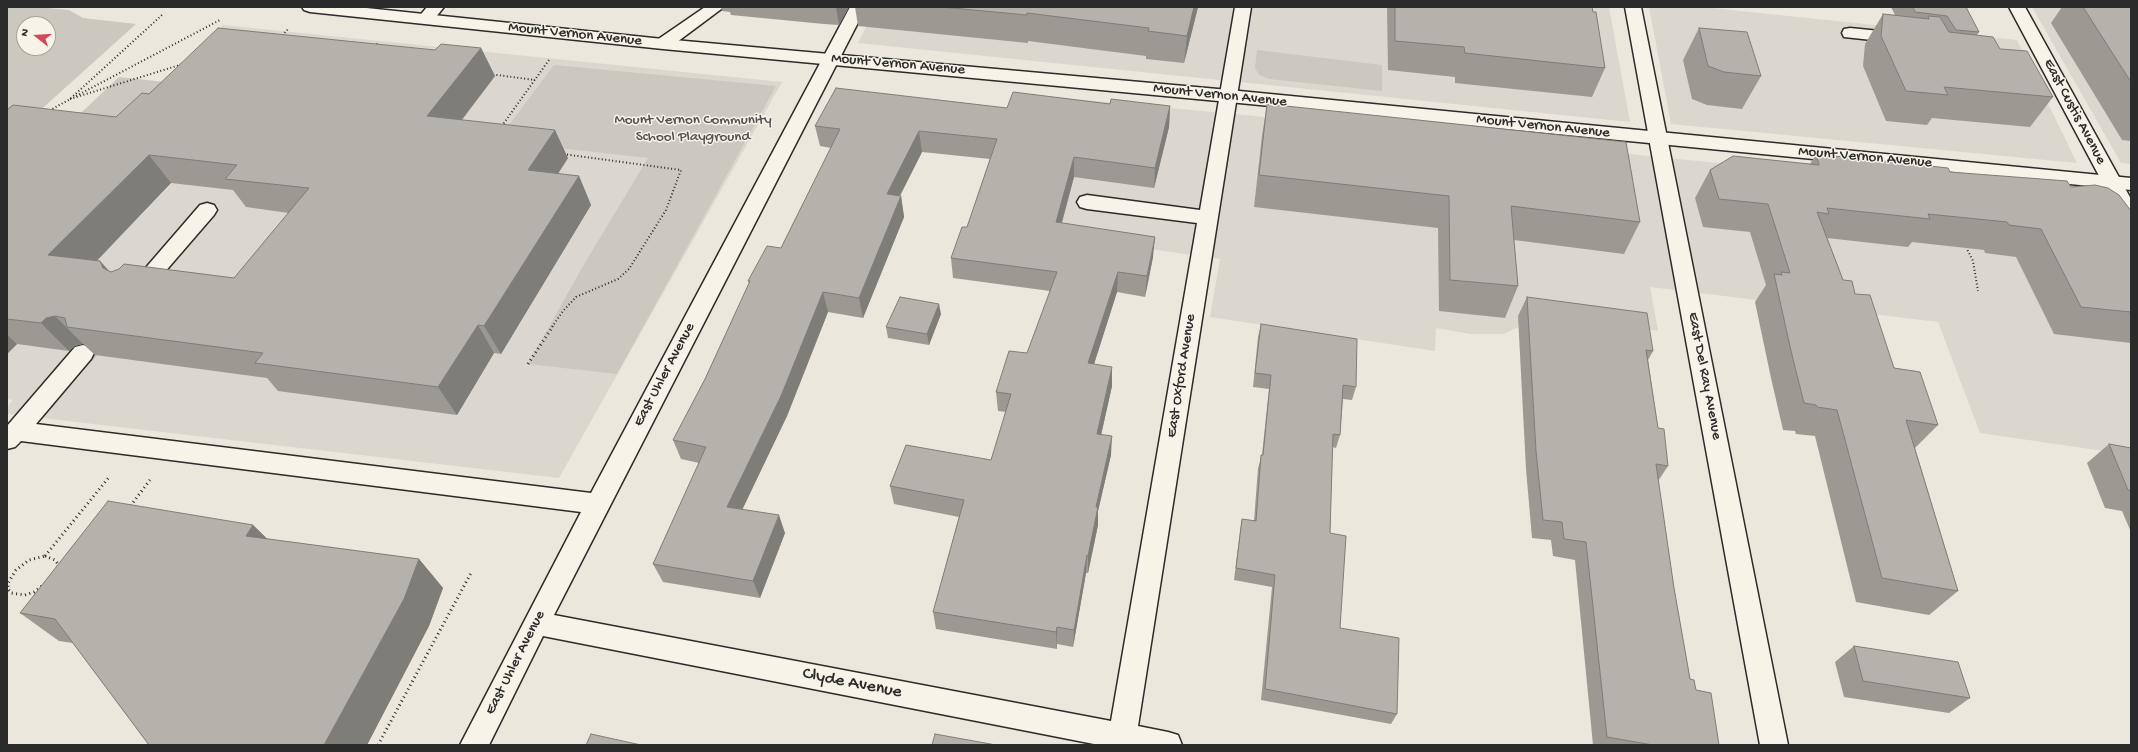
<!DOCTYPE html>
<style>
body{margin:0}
#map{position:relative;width:2138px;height:752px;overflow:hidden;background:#ebe7dd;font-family:"Gochi Hand",sans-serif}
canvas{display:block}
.frame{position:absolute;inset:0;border:8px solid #2b2b2b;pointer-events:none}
.north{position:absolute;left:16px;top:16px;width:40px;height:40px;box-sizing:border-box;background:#f7f3e8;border:1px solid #a5a39c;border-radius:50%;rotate:287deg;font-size:11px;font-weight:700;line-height:16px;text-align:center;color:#2b2b2b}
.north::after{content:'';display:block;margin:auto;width:14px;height:18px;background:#d1495b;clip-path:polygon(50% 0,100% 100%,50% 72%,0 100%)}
</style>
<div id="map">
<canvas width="2138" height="752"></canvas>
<div class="frame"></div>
<div class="north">N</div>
</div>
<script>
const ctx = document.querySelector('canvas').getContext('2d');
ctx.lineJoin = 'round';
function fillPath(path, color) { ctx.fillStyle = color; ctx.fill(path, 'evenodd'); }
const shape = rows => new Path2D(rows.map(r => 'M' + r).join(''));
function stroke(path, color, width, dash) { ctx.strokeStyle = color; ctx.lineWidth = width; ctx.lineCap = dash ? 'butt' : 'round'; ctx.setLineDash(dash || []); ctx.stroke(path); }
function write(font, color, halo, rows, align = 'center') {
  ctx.font = font + ' "Gochi Hand",sans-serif'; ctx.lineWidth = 3; ctx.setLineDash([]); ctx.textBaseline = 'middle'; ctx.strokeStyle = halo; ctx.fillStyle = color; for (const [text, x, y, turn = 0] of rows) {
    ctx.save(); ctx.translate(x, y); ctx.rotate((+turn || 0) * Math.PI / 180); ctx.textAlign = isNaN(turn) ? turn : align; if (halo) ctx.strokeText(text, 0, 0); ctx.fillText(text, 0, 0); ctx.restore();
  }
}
const built = shape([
 [876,7,1609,7,1630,122,858,43],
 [1649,7,1703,7,2017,40,2077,163,1671,124],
 [2032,7,2131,7,2131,164,2121,163],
 [223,25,782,82,559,478,7,414,7,407,13,400,7,399,7,354,200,154,105,142],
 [1021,94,1245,115,1786,170,2131,261,2131,455,1980,433,1938,322,1650,287,1658,331,1543,316,1503,334,1470,334,1436,328,1435,351,1210,317,1220,259,975,224]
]);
const green = shape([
 [7,7,37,7,69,10,83,18,136,24,35,115,7,131],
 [24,24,48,24,48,48,24,48],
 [1257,50,1382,65,1382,91,1269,79,1259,75,1255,68],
 [554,65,776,86,617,374,528,364,583,266,648,158,497,141],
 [119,77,165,82,114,132,66,127]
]);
const minorTunnelFar1 = shape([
 [106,327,137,291]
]);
const minorTunnel = shape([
 [83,353,107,326]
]);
const pathFar1 = shape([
 [268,51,289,28],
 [549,60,489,144,681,170,666,210,629,269,618,279,576,297,563,311,552,327],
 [358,65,379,42],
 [459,70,473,51],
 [76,96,220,20],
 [70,99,241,46,283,50,278,58,444,76,459,70,535,80],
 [7,135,70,99,162,15],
 [1966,247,1973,261,1978,291]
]);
const path = shape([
 [528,364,553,326],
 [125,513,150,480],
 [45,556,55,560,58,564,55,576,34,592,25,595,11,593,8,589,8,583,16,570,29,560,45,556],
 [45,556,110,476],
 [378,745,471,573]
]);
const minor = shape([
 [427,7,444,7,431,23,419,23,417,19,427,7],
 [705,7,724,7,669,48,657,48,655,44,657,40,705,7],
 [850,7,866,7,554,615,1111,721,1197,223,1087,209,1080,207,1077,202,1080,197,1087,195,1200,210,1235,7,1251,7,1138,726,1168,732,1178,735,1182,745,1099,745,543,636,489,745,460,745,581,512,21,441,15,447,7,449,7,426,75,347,83,345,91,347,94,353,91,359,36,424,591,493,850,7],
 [1625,7,1641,7,1788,745,1760,745,1625,7],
 [2009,7,2025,7,2131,199,2131,224,2124,222,2121,217,2009,7],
 [1850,28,1900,33,1906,34,1908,38,1906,42,1900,43,1844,37,1842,33,1844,29,1850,28],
 [207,203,214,205,217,210,214,215,144,296,137,299,130,296,127,291,130,286,200,205,207,203]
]);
const major = shape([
 [302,7,357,7,663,39,1229,90,2131,178,2131,190,1229,102,663,49,310,12,304,10,302,7]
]);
const wall = shape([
 [687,7,703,7,700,8],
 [721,7,849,7,839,25,824,24,731,15,730,12,722,11],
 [855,7,1198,7,1184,63,1146,59,1146,56,1028,41,1028,43,858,26],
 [1387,7,1592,7,1605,68,1592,97,1455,83,1455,77,1388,70],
 [1891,7,1966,7,1979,32,1977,35,2000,49,2053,97,2030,127,1932,118,1927,125,1886,121,1863,66,1865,44,1883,14,1895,15],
 [2062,7,2131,7,2131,141,2122,140,2051,23],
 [1699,28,1761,76,1742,109,1707,105,1692,99,1683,60],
 [481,48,495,76,462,120,568,158,558,174,579,176,591,205,501,354,494,353,457,415,278,391,267,378,95,355,83,344,75,346,69,351,17,344,7,354,7,110,116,117,435,50],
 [171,183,233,190,246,207,289,213,234,278,111,272,109,271,100,261,97,261],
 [1110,104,1170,106,1169,127,1154,188,1074,177,1062,223,1153,257,1145,297,1117,292,1094,364,1112,386,1101,435,1111,455,1098,511,1098,525,1088,573,1086,573,1073,647,1057,644,1057,649,936,629,933,612,959,517,894,504,890,486,991,460,1006,412,998,411,996,392,1027,353,1050,291,953,278,951,258,967,227,990,159,922,152,900,196,901,196,904,217,863,318,828,312,787,416,742,509,785,533,760,598,663,582,653,564,699,463,681,459,673,440,705,379,749,284,748,281,781,248,831,148,820,146,815,126,1007,108],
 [1267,104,1640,222,1624,254,1514,240,1518,286,1505,318,1439,311,1438,228,1254,207,1262,136],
 [1816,154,2071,187,2131,211,2131,343,2054,334,2016,257,1985,253,1984,250,1912,242,1908,247,1827,238,1843,280,1855,294,1894,368,1938,425,1915,448,1958,591,1929,615,1856,602,1815,436,1796,434,1795,431,1783,430,1771,378,1755,302,1766,285,1750,232,1703,227,1695,198,1710,170,1810,164],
 [1527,297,1653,351,1648,360,1658,428,1668,466,1658,481,1674,588,1690,679,1696,690,1719,745,1593,745,1575,560,1553,556,1551,540,1532,538,1526,469,1518,316],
 [941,314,929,345,888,338,886,327],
 [1261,324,1356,387,1352,400,1343,399,1340,435,1336,448,1332,447,1330,533,1340,628,1397,714,1391,724,1261,700,1272,587,1234,580,1240,531,1242,519,1254,521,1258,468,1262,455,1269,389,1253,387,1258,337],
 [2109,444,2131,448,2131,532,2122,511,2105,508,2087,463],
 [253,525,267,539,419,559,443,588,429,626,367,745,149,745,73,643,59,641,20,613],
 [1854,646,1970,698,1949,713,1844,697,1835,662]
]);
const shadedWall = shape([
 [836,7,849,7,839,25],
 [1194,7,1198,7,1184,63,1187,36],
 [481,48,495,76,442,145,427,116],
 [1170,106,1169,127,1154,188,1155,168],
 [555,130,568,158,541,199,528,170],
 [919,131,922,152,890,215,887,194],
 [149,155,171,183,75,283,48,255],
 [1074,157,1074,177,1056,243,1056,222],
 [579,176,591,205,501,354,484,326],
 [901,196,904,217,863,318,859,298],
 [1155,237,1153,257,1145,297,1147,276],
 [100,261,126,290,103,268],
 [1118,272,1117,292,1088,383,1088,363],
 [823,292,828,312,787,416,735,525,727,507],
 [939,304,941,314,929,345,927,334],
 [55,316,83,344,75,346,69,351,41,323,46,318],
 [478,325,494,353,457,415,438,387],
 [7,335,17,344,7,354],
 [1112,367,1112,386,1097,453,1097,434],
 [1112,436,1111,455,1098,511,1098,525,1088,573,1088,556,1096,507],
 [779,515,785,533,760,598,753,581],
 [253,525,283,554,246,536],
 [1087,555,1086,573,1073,647,1074,630],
 [419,559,443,588,429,626,367,745,324,745],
 [1057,627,1057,649,1056,632]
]);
const building = shape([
 [941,7,1194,7,1187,36,1148,31,1149,28,1027,13,1027,15,941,7],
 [1395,7,1592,7,1593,12,1596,12,1605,68,1465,53,1464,47,1395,41,1395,7],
 [1913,7,1966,7,1979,32,1956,30,1947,16,1915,12,1913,7],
 [2083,7,2131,7,2131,82,2083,7],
 [1883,14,1929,19,1928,16,1940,17,1949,32,1993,37,2000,49,2027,51,2053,97,1944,87,1948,95,1906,91,1881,36,1883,14],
 [218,28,435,50,441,44,481,48,427,116,555,130,528,170,579,176,484,326,478,325,438,387,255,363,263,353,67,327,65,318,55,316,46,318,41,323,7,319,7,110,13,105,116,117,142,93,149,94,218,28],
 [149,155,237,165,225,179,309,188,234,278,124,264,119,269,111,272,103,268,100,261,48,255,149,155],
 [1699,28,1747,32,1761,76,1724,72,1708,66,1699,28],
 [836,88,1007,108,1013,92,1110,104,1111,99,1170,106,1155,168,1074,157,1056,222,1155,237,1147,276,1118,272,1088,363,1112,367,1097,434,1112,436,1096,507,1098,507,1088,556,1087,555,1074,630,1057,627,1056,632,933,612,964,500,890,486,906,445,991,460,1011,394,996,392,1009,351,1027,353,1057,272,951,258,962,227,967,227,997,139,919,131,887,194,901,196,859,298,823,292,781,396,727,507,779,515,753,581,653,564,706,447,673,440,705,379,750,281,748,281,767,246,781,248,840,129,815,126,836,88],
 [1267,104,1626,142,1640,222,1511,206,1518,286,1450,280,1449,196,1259,175,1267,104],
 [1816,154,1948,168,1950,172,2067,181,2071,187,2095,185,2108,188,2119,195,2131,211,2131,312,2081,307,2041,229,2009,225,2007,222,1928,214,1930,219,1827,208,1829,214,1817,212,1843,280,1852,281,1855,294,1870,295,1894,368,1920,372,1938,425,1906,420,1958,591,1882,578,1837,410,1817,407,1816,405,1804,403,1791,351,1774,274,1782,275,1781,272,1790,273,1768,204,1719,199,1710,170,1733,156,1819,165,1816,154],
 [900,297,939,304,927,334,886,327,900,297],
 [1527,297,1647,313,1653,351,1646,350,1658,428,1664,429,1668,466,1656,464,1674,588,1690,679,1694,680,1696,690,1711,693,1719,745,1653,745,1607,737,1586,542,1564,539,1562,522,1543,520,1536,451,1527,297],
 [1261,324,1357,339,1356,387,1343,385,1340,435,1333,434,1330,533,1346,536,1340,628,1399,638,1397,714,1265,689,1275,575,1236,568,1242,519,1256,521,1261,455,1263,455,1271,375,1255,373,1261,324],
 [2109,444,2131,448,2131,491,2128,490,2109,444],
 [108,501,253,525,246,536,419,559,404,599,324,745,149,745,55,619,20,613,108,501],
 [1854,646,1958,662,1970,698,1863,681,1854,646],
 [591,734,641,745,586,745,591,734],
 [935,734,996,745,932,745,935,734]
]);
const streetNames = [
 ["Mount Vernon Avenue",575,35,6],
 ["Mount Vernon Avenue",898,65,5],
 ["Mount Vernon Avenue",1220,96,6],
 ["East Custis Avenue",2074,112,62],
 ["Mount Vernon Avenue",1543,127,6],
 ["Mount Vernon Avenue",1865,158,5],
 ["East Uhler Avenue",665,375,-62],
 ["East Oxford Avenue",1182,376,-81],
 ["East Del Ray Avenue",1704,376,79],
 ["East Uhler Avenue",516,663,-63]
];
const parkNames = [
 ["Mount Vernon Community",693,121],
 ["School Playground",693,138]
];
const nearStreetnames = [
 ["Clyde Avenue",852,684,11]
];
fillPath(built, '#dbd7ce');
fillPath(green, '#cbc8bf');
stroke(minorTunnelFar1, '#c5c1b9', 18, [18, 10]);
stroke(minorTunnel, '#c5c1b9', 24, [24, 12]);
stroke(minor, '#2b2b2b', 3);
stroke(major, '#2b2b2b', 3);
stroke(pathFar1, '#2b2b2b', 2, [1, 2.5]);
stroke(path, '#2b2b2b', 3, [1, 3.5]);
fillPath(minor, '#f7f3e8');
fillPath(major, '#f7f3e8');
fillPath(wall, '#9c9993');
fillPath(shadedWall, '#7f7d78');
fillPath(building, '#b5b2ab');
stroke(building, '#7f7d78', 1);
write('15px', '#2b2b2b', '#f7f3e8', streetNames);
write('15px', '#535250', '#f7f3e8', parkNames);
write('18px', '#2b2b2b', '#f7f3e8', nearStreetnames);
</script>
